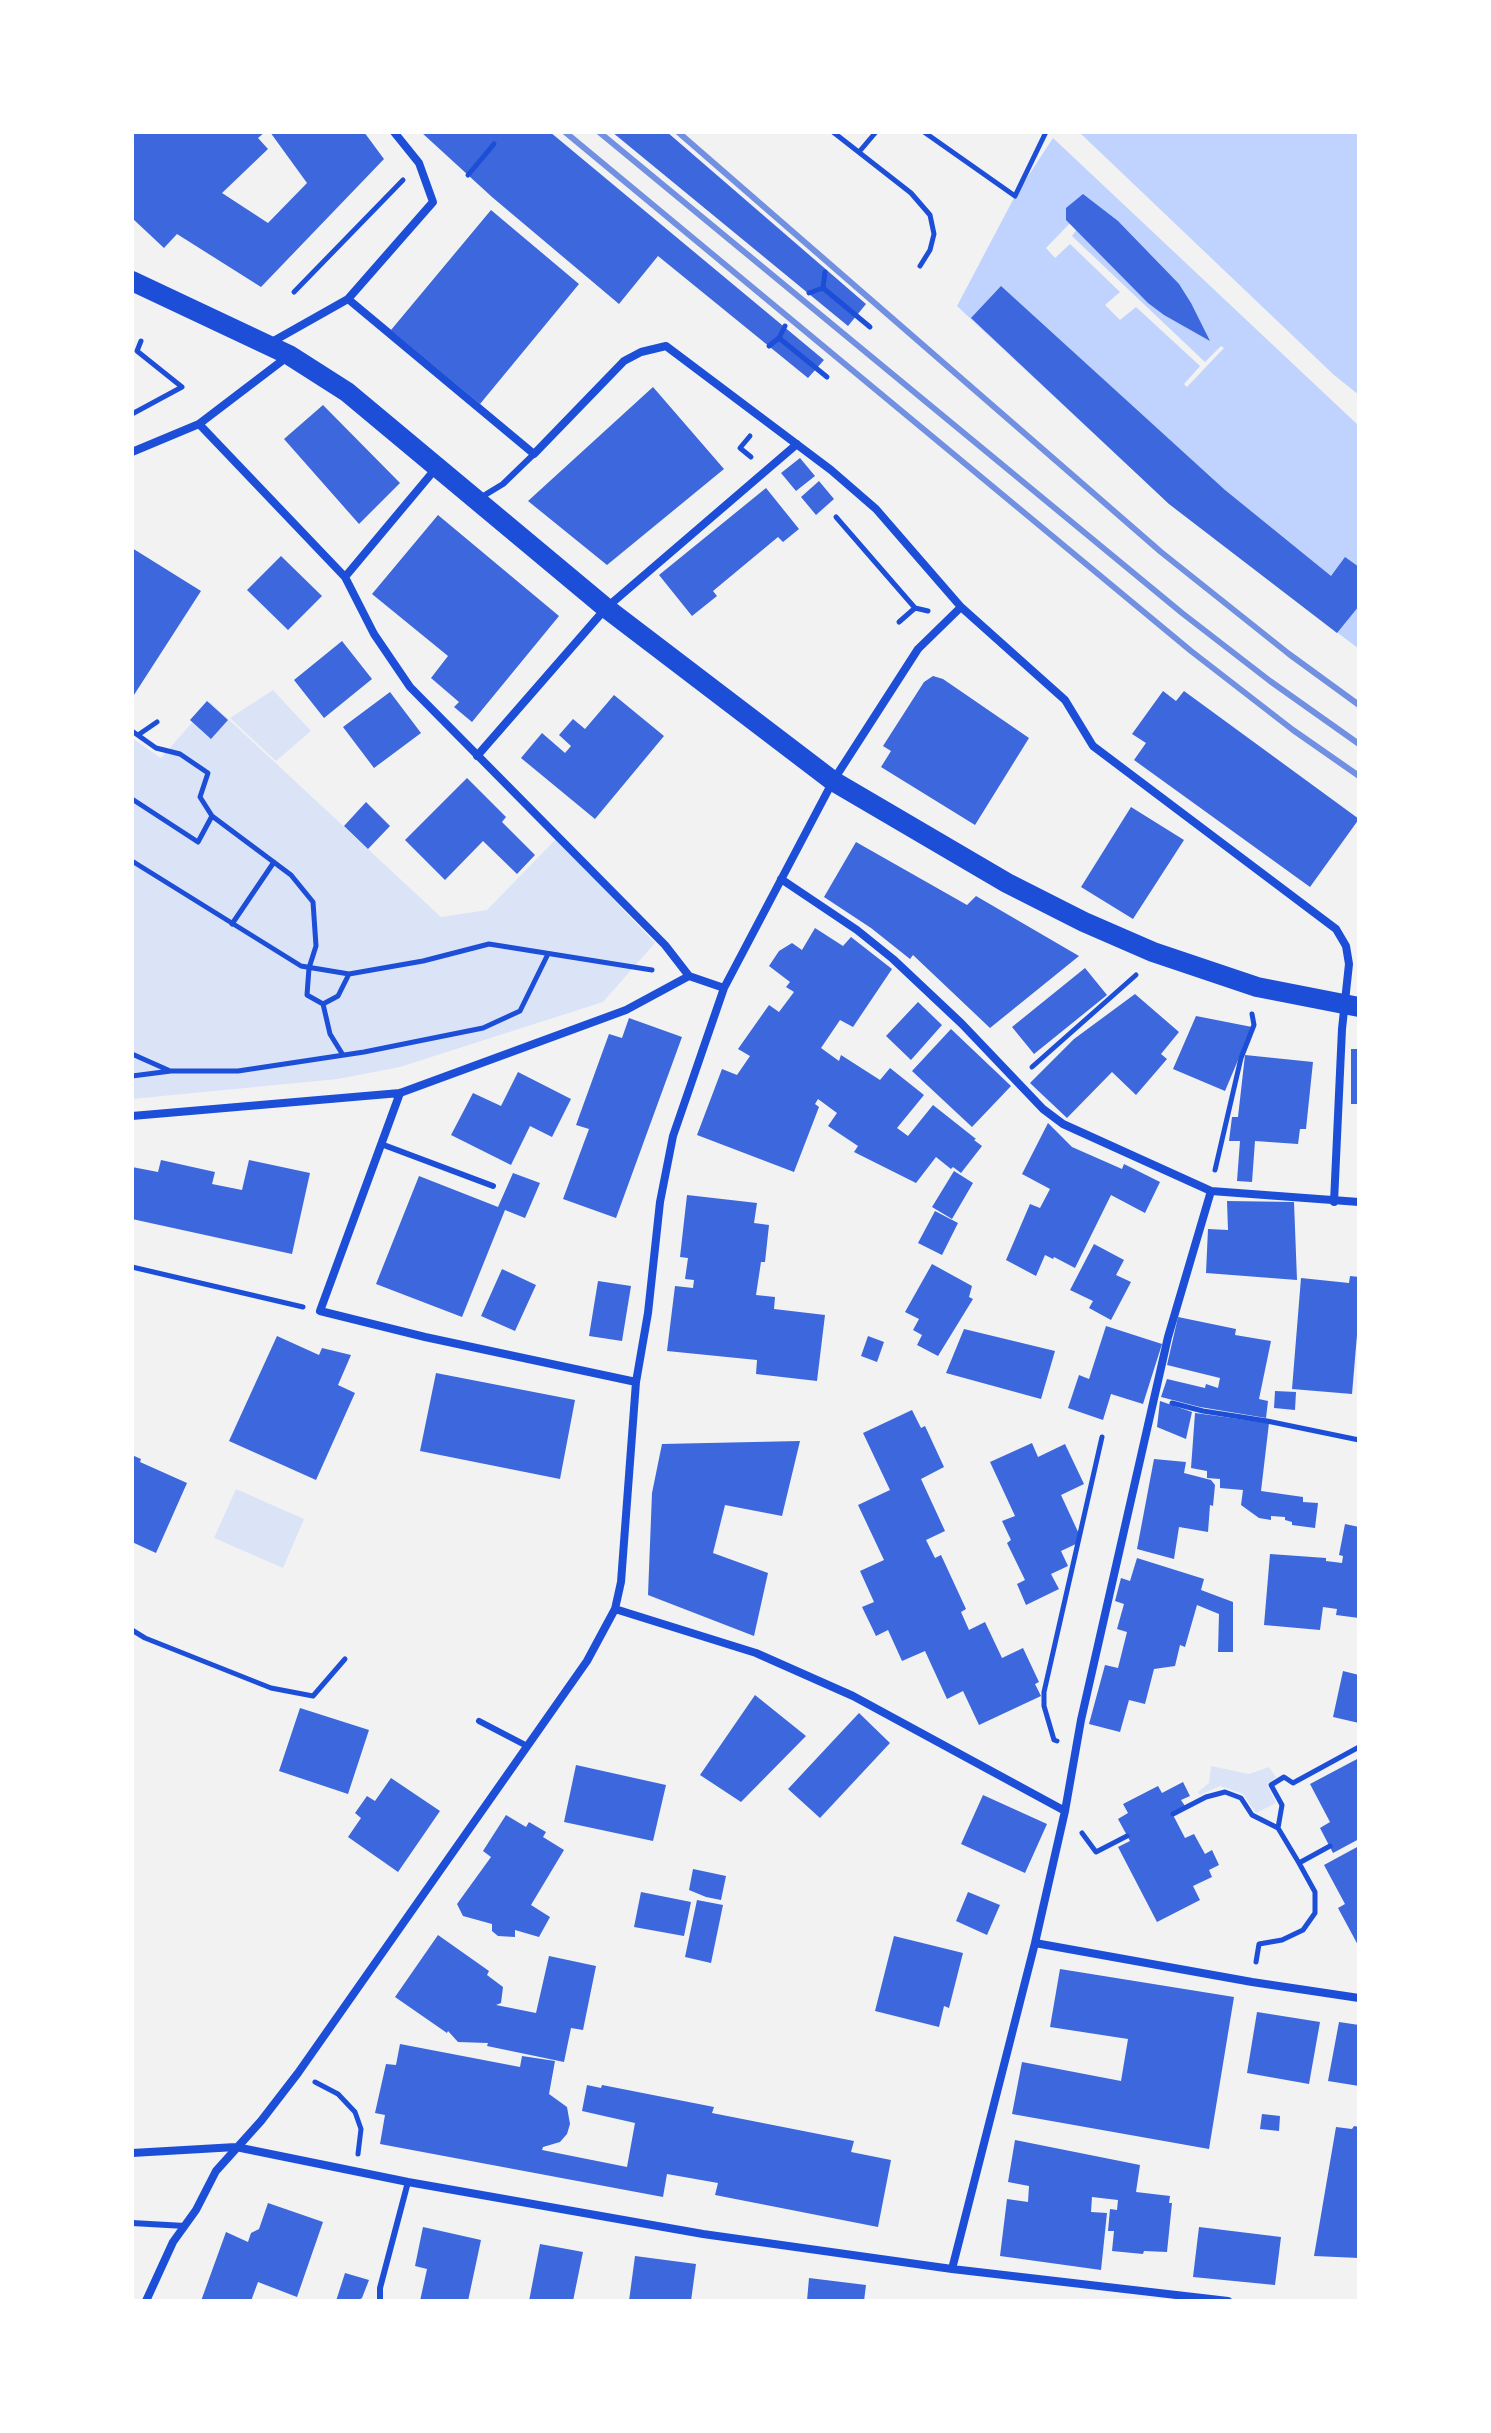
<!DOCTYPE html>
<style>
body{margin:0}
#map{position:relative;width:1491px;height:2433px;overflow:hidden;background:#f2f2f2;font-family:"PT Sans Narrow",sans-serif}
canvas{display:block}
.frame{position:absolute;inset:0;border:134px solid #fff;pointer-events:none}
</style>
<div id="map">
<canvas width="1491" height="2433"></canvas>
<div class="frame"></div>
</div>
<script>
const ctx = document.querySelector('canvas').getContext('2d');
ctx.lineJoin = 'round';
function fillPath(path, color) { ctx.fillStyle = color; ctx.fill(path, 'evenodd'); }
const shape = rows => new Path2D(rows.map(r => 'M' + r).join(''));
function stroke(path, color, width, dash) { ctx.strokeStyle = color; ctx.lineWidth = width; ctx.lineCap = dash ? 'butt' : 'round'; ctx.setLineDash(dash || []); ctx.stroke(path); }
const green = shape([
 [273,690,311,731,276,761,230,718],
 [210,702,441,917,487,910,556,839,655,943,603,1002,400,1067,338,1079,132,1099,132,738,161,758],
 [236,1489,304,1519,283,1568,214,1538],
 [1211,1766,1249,1774,1269,1767,1276,1777,1267,1785,1276,1803,1256,1813,1243,1794,1220,1786,1200,1795,1198,1792,1209,1783]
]);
const water = shape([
 [1079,132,1359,132,1359,395,1334,375],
 [1053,138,1359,426,1359,649,1169,504,957,306,1015,196]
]);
const pier = shape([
 [1071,222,1077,229,1072,236,1205,362,1221,346,1224,348,1187,387,1184,384,1200,366,1136,307,1120,320,1105,305,1120,292,1070,244,1055,258,1046,248]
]);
const building = shape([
 [132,132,265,132,258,138,268,149,222,193,268,223,307,183,270,132,364,132,384,159,261,287,177,234,164,248,132,218],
 [421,132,550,132,824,360,808,378,658,256,619,304,492,197],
 [612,132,667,132,866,304,848,326],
 [1083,194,1118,221,1179,284,1191,303,1210,341,1164,315,1148,303,1066,220,1066,208],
 [491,210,579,284,480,404,391,330],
 [1001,286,1225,490,1331,576,1345,557,1359,567,1359,606,1337,633,1169,504,971,318],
 [653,387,724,469,607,565,528,501],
 [323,405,400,483,359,524,284,439],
 [800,458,815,476,796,491,781,473],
 [819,481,834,499,816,515,801,497],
 [766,488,799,529,783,542,778,537,713,591,717,596,692,616,659,575],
 [438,515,559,616,472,722,454,707,459,702,431,678,448,656,372,594],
 [132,548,201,591,132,698],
 [281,556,322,596,288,630,247,590],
 [342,641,372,679,324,718,294,680],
 [933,676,943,679,1029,738,975,825,881,767,891,751,883,746,924,682],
 [1163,691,1176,701,1184,691,1359,819,1310,887,1134,760,1146,743,1132,734],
 [390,692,421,733,374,768,343,727],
 [614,695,664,736,595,819,521,758,542,733,565,753,571,746,559,735,573,719,585,729],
 [207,701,228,720,211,739,190,720],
 [467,778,506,817,502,822,535,855,517,874,483,841,445,880,405,840],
 [366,802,390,826,368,849,344,826],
 [1131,807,1184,840,1133,919,1081,887],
 [856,842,967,905,976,896,1079,956,990,1028,913,955,910,959,871,928,824,897],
 [815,928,843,946,851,937,892,969,853,1027,840,1020,821,1048,839,1061,841,1055,880,1080,890,1068,924,1095,897,1128,908,1136,933,1105,976,1139,974,1140,982,1146,961,1173,953,1167,951,1169,936,1157,916,1183,854,1152,858,1146,828,1126,837,1113,818,1099,815,1104,819,1107,794,1172,697,1135,722,1069,737,1075,750,1056,738,1049,769,1005,779,1012,794,992,786,987,790,982,769,966,779,951,792,943,802,950],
 [1085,968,1107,995,1034,1054,1012,1027],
 [1135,994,1179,1032,1161,1054,1167,1059,1136,1095,1112,1072,1067,1118,1030,1083,1074,1039],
 [918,1002,942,1025,911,1060,886,1036],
 [1196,1016,1252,1027,1225,1091,1173,1069],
 [629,1018,682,1037,616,1218,563,1199,589,1129,576,1125,609,1034,622,1038],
 [951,1029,1011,1086,972,1127,912,1071],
 [1351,1049,1359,1049,1359,1104,1351,1104],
 [1245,1055,1313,1062,1306,1129,1300,1129,1298,1144,1255,1141,1252,1182,1237,1181,1240,1141,1229,1141,1232,1117,1238,1117],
 [518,1072,571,1099,552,1137,530,1126,511,1165,451,1135,473,1093,501,1106],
 [1048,1123,1072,1147,1122,1169,1124,1164,1160,1182,1145,1213,1111,1195,1075,1268,1054,1257,1053,1259,1045,1255,1036,1276,1006,1260,1030,1204,1040,1208,1050,1189,1022,1174],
 [161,1160,215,1172,212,1184,242,1190,249,1160,310,1173,292,1254,132,1219,132,1167,158,1172],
 [954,1171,973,1183,952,1219,932,1207],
 [513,1173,540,1183,525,1218,505,1210,462,1317,376,1284,419,1176,498,1207],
 [687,1195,757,1203,754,1223,769,1225,765,1262,761,1262,756,1295,775,1297,774,1309,825,1315,817,1381,756,1374,757,1360,667,1351,675,1286,693,1288,694,1280,685,1279,688,1258,680,1257],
 [1227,1201,1294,1202,1297,1280,1206,1273,1208,1229,1228,1230],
 [935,1211,958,1223,942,1255,918,1243],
 [1094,1244,1124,1260,1116,1275,1131,1282,1111,1320,1089,1308,1093,1301,1070,1290],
 [932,1264,972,1286,969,1297,973,1299,938,1356,917,1345,922,1335,913,1330,919,1319,905,1312],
 [502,1269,536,1285,515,1331,481,1316],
 [1350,1276,1359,1277,1359,1335,1357,1335,1352,1394,1292,1389,1301,1278,1349,1283],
 [598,1281,631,1286,622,1341,589,1336],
 [1178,1317,1236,1329,1235,1335,1271,1341,1259,1399,1268,1401,1266,1418,1200,1407,1161,1397,1167,1379,1205,1388,1206,1384,1218,1388,1220,1378,1167,1365],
 [1106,1326,1162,1344,1143,1404,1111,1394,1103,1420,1068,1408,1079,1375,1089,1379],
 [964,1329,1055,1351,1041,1399,946,1373],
 [277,1336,319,1355,322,1348,351,1355,338,1385,355,1393,316,1480,229,1441],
 [868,1336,884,1342,877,1362,861,1356],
 [436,1373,575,1400,560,1479,420,1451],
 [1275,1391,1296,1392,1295,1410,1274,1408],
 [1160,1401,1192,1412,1186,1439,1157,1427],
 [912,1410,921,1428,925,1426,944,1467,921,1479,945,1531,926,1540,935,1558,941,1555,966,1609,961,1612,969,1630,985,1622,1002,1658,1023,1648,1039,1682,1035,1684,1041,1696,979,1725,963,1691,947,1699,925,1651,902,1661,888,1630,876,1636,862,1607,874,1602,860,1571,884,1560,858,1505,890,1490,863,1433],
 [1195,1413,1269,1423,1261,1491,1303,1497,1303,1502,1318,1503,1315,1528,1292,1525,1292,1522,1285,1520,1285,1517,1271,1516,1271,1520,1259,1518,1241,1505,1243,1490,1220,1488,1220,1479,1207,1478,1207,1471,1191,1468],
 [800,1441,782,1516,725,1505,713,1553,768,1573,754,1636,648,1595,652,1493,662,1444],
 [1032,1443,1038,1457,1065,1444,1084,1484,1061,1495,1079,1534,1078,1543,1061,1551,1068,1566,1051,1574,1059,1589,1026,1605,1017,1584,1025,1580,1007,1543,1011,1540,1002,1521,1015,1516,990,1462],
 [132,1455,141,1459,140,1462,187,1483,156,1553,132,1542],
 [1154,1459,1186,1462,1184,1473,1211,1480,1215,1485,1213,1506,1210,1505,1208,1532,1179,1527,1174,1559,1137,1549],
 [1345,1524,1359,1527,1359,1618,1336,1615,1337,1609,1323,1607,1320,1630,1264,1625,1270,1554,1326,1558,1326,1561,1342,1563,1343,1556,1339,1555],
 [1137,1558,1204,1579,1201,1590,1233,1602,1233,1652,1218,1652,1219,1614,1197,1605,1185,1647,1180,1645,1175,1666,1154,1669,1145,1704,1129,1700,1120,1732,1089,1724,1105,1665,1118,1668,1127,1632,1117,1629,1124,1604,1115,1601,1121,1578,1130,1581],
 [1343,1671,1359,1675,1359,1723,1333,1717],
 [755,1695,806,1736,741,1802,700,1775],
 [300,1708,369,1730,348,1794,279,1771],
 [859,1713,890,1743,820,1818,788,1789],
 [1359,1758,1359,1839,1333,1853,1320,1828,1330,1822,1310,1784],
 [576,1765,666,1785,653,1841,564,1822],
 [391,1778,440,1811,398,1872,348,1837,361,1818,355,1813,367,1796,375,1801],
 [1183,1782,1190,1796,1181,1800,1185,1806,1172,1813,1185,1838,1194,1834,1205,1854,1212,1850,1219,1865,1209,1870,1212,1877,1193,1886,1200,1900,1157,1922,1118,1847,1130,1841,1118,1819,1128,1813,1123,1804,1158,1786,1162,1793],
 [983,1795,1047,1824,1025,1873,961,1844],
 [506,1815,526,1827,529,1822,546,1832,543,1837,564,1850,531,1905,550,1917,539,1937,515,1930,515,1937,498,1936,492,1931,492,1924,463,1916,457,1904,491,1857,483,1851],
 [1359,1846,1359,1947,1338,1908,1345,1904,1324,1865],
 [693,1869,726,1876,721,1900,706,1897,689,1890],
 [641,1892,691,1902,684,1936,634,1927],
 [968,1892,1000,1905,987,1935,956,1921],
 [697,1900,723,1905,711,1963,685,1957],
 [438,1935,489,1971,487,1975,503,1987,501,2003,496,2005,536,2013,549,1956,596,1966,583,2030,571,2028,564,2062,487,2046,488,2043,458,2042,448,2031,447,2033,395,1997],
 [894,1936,963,1953,949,2008,944,2006,939,2027,875,2011],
 [1060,1969,1234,1997,1209,2149,1012,2114,1022,2062,1121,2081,1128,2039,1050,2027],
 [1257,2012,1320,2022,1309,2084,1247,2073],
 [1339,2022,1359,2025,1359,2086,1328,2081],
 [400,2044,520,2067,522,2056,555,2061,549,2094,567,2107,570,2124,567,2134,560,2142,543,2147,542,2150,627,2167,635,2123,582,2111,587,2085,601,2088,602,2085,714,2107,712,2113,854,2141,851,2152,891,2160,878,2227,715,2195,718,2183,667,2174,663,2197,380,2144,385,2115,375,2113,386,2064,396,2065],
 [1262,2114,1280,2116,1279,2131,1260,2129],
 [1354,2126,1359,2127,1359,2258,1314,2256,1336,2127,1352,2129],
 [1015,2140,1140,2165,1136,2192,1170,2196,1169,2203,1172,2203,1167,2252,1144,2251,1143,2254,1112,2251,1114,2231,1108,2231,1110,2209,1117,2210,1118,2200,1092,2197,1091,2212,1107,2213,1101,2270,1000,2256,1007,2199,1028,2202,1029,2186,1008,2182],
 [268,2203,323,2222,297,2297,258,2282,251,2301,201,2301,226,2232,248,2242,251,2233,259,2229],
 [423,2227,481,2240,468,2301,420,2301,427,2269,415,2266],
 [1199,2227,1281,2237,1275,2285,1193,2277],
 [540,2244,583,2252,573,2301,529,2301],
 [635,2256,696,2264,691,2301,629,2301],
 [345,2273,369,2280,362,2298,357,2301,336,2301],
 [809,2278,866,2285,864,2301,807,2301]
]);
const path = shape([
 [833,132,911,193,930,215,934,234,930,250,920,266],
 [924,132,1015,196,1046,132],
 [859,152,876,132],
 [468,175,494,144],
 [823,288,870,327],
 [294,292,403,180],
 [809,293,823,288,825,272],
 [779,338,827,377],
 [769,346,779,338,785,326],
 [132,414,182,387,137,351,141,341],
 [750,436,740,448,751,457],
 [836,517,915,608,928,611],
 [899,622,915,608],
 [132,731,156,748,180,754,208,773,200,797,212,816],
 [138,735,157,722],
 [132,799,198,842,212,816,291,875,313,902,316,946,309,968,307,995,323,1004,330,1034,343,1055],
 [132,861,301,966,349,974,423,961,489,944,652,970],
 [232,924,274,862],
 [323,1004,338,996,349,974],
 [132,1054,168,1070],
 [1032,1067,1136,975],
 [132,1076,171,1071,238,1071,364,1052,483,1028,520,1011,548,954],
 [1215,1170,1241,1058,1254,1025,1252,1014],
 [132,1267,303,1307],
 [1172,1403,1203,1411,1267,1421,1359,1440],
 [132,1630,145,1638,271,1688,313,1696,345,1659],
 [1057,1741,1054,1740,1044,1706,1044,1692,1102,1437],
 [1173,1814,1206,1797,1225,1792,1241,1798,1252,1815,1278,1828,1299,1863,1330,1846],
 [1278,1828,1282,1805,1271,1785,1284,1777,1293,1783,1359,1747],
 [1082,1833,1096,1852,1127,1836],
 [1256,1962,1259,1944,1282,1940,1303,1930,1315,1913,1315,1892,1299,1863],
 [315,2082,338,2094,355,2112,361,2129,358,2154]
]);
const service = shape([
 [480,498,503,484,534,454],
 [381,1144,493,1186],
 [479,1721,527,1746],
 [132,2223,185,2226],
 [380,2301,380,2288,408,2182]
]);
const minor = shape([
 [348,299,534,454,624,361,641,352,666,346,831,470,876,509,961,607,1065,700,1093,746,1336,929,1346,946,1349,964,1342,1029,1334,1202],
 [270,343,348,299,433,202,419,163,394,132],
 [199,424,345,577,374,634,410,687,665,945,689,976],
 [132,452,199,424,287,357],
 [345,577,437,467],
 [477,756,606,608,797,444],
 [781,879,857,930,893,959,962,1024,1043,1109,1063,1124,1211,1191,1359,1202],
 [400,1093,320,1311,425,1337,636,1382],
 [132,1116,400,1093,626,1010,689,976,724,988],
 [615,1609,756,1653,853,1696,1065,1811],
 [1035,1943,1252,1982,1359,1998],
 [132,2153,236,2147,408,2182,703,2234,952,2269,1228,2301],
 [952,2269,1035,1943,1065,1811,1081,1720,1168,1337,1211,1191],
 [146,2301,173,2242,196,2210,216,2171,261,2121,298,2073,587,1661,615,1609,621,1582,636,1382,648,1313,660,1202,673,1136,692,1081,724,988,833,781,918,649,961,607]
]);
const primary = shape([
 [132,281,289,355,347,392,606,608,833,781,1007,883,1084,922,1153,952,1257,987,1359,1007]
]);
const rail = shape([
 [565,132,1191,651,1293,730,1359,776],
 [599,132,1182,613,1270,681,1359,744],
 [678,132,1161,552,1289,654,1359,705]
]);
fillPath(green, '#dbe4f7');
fillPath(water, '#bfd3fe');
fillPath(pier, '#f2f2f2');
fillPath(building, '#3d67dc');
stroke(path, '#1d4ed8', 5);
stroke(service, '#1d4ed8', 6);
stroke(minor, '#1d4ed8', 8);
stroke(primary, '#1d4ed8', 20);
stroke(rail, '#7290e2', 6);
</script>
